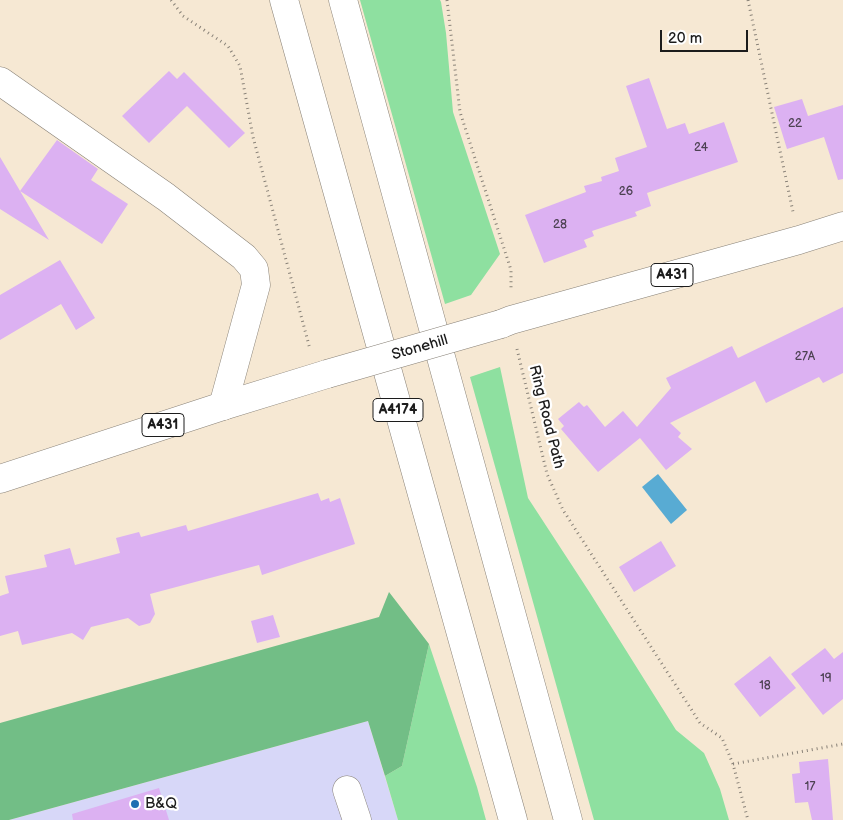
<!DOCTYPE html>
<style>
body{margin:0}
#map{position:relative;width:843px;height:820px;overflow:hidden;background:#f6e8d3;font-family:"Balsamiq Sans",sans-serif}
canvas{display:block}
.scale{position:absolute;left:660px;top:30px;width:88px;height:22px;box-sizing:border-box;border:2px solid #1c1c1c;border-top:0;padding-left:6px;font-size:15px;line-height:18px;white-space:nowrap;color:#1c1c1c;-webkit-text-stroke:4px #fff;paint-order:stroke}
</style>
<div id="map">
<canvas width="843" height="820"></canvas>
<div class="scale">20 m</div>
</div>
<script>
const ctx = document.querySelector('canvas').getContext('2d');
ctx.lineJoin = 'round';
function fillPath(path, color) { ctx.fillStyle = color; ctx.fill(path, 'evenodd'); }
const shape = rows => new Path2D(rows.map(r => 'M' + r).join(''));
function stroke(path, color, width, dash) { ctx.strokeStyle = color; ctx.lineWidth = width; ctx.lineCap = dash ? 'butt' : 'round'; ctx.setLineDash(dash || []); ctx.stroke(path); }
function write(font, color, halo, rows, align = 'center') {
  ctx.font = font + ' "Balsamiq Sans",sans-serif'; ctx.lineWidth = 4.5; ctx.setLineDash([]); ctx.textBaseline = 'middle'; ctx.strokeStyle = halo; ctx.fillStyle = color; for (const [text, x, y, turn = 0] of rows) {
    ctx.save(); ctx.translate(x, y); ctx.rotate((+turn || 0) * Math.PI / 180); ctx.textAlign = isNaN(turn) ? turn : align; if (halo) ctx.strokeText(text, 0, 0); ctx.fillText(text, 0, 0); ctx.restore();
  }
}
const built = shape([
 [368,721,398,820,9,820]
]);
const green = shape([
 [360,0,440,0,441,2,446,33,453,112,500,254,471,295,445,304],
 [500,367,528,498,590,593,676,730,704,753,720,789,729,820,594,820,470,377],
 [429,644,477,787,486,820,398,820,385,776,402,766]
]);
const forest = shape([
 [389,592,429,644,402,766,385,776,368,721,9,820,0,820,0,723,379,617]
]);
const water = shape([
 [658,474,687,510,671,524,642,487]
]);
const building = shape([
 [169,71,177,79,184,72,245,133,229,148,187,106,149,143,122,116],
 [649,78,667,129,685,123,689,134,724,122,738,162,647,193,651,206,635,212,637,216,592,231,594,236,584,240,587,247,544,263,525,215,586,192,584,186,602,181,601,177,619,171,615,158,647,147,626,86],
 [802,99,808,116,843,105,843,179,838,180,824,137,787,149,774,107],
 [57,140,98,169,91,180,128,204,102,244,20,191],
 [0,157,49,240,0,209],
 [60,260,95,318,76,330,61,304,0,340,0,295],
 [843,307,843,373,823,383,819,377,766,403,755,381,670,423,681,433,678,437,692,449,666,470,640,438,598,472,561,429,564,426,558,419,579,402,584,407,587,405,605,427,623,411,637,427,671,388,666,378,732,346,738,358],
 [318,493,321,501,329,498,330,502,340,498,355,544,262,575,259,565,150,594,155,614,150,623,139,626,128,618,91,627,83,640,72,633,22,645,18,631,0,636,0,596,9,593,5,576,47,567,44,555,70,548,75,565,120,553,116,538,139,532,141,537,186,525,188,531],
 [661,541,676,566,634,592,619,567],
 [273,615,280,637,257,643,251,621],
 [825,648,834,659,843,652,843,699,823,715,791,674],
 [770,656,796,688,760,717,734,684],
 [828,759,833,820,812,820,808,802,795,803,792,774,800,773,799,762],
 [159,788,169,820,73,820,72,814]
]);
const path = shape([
 [171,0,183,16,228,46,240,66,253,137,310,349],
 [447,0,460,112,511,270,511,291],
 [748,0,793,212],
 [517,349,547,474,563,510,700,723,722,738,733,764,748,820],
 [733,764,843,744]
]);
const minor = shape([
 [0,81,166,197,244,257,254,269,256,285,223,406],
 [347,790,357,820]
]);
const major = shape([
 [501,324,511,320,799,240,843,226],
 [0,479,223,406,327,374]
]);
const highway = shape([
 [284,0,513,820],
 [343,0,568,820]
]);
const majorBridge = shape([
 [327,374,501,324]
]);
const markers = [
 [135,804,5,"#1f6fb2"]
];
const numberNames = [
 ["22",795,124],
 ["24",701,148],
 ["26",626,192],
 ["28",560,225],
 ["27A",805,357],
 ["19",826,679],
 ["18",765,686],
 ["17",810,787]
];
const shields = [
 [672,275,42],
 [398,410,50],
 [163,425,42]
];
const shieldNames = [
 ["A431",672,275],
 ["A4174",398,410],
 ["A431",163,425]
];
const streetNames = [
 ["Stonehill",420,348,-16],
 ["Ring Road Path",546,417,76]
];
const poiNames = [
 ["B&Q",145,804]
];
fillPath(built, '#d7d7f8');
fillPath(green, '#8ee0a0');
fillPath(forest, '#72be86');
fillPath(water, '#58abd3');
fillPath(building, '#dcb1f2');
stroke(minor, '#898278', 29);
stroke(major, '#898278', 29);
stroke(highway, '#898278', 29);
stroke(path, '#898278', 3, [1, 4]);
stroke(minor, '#fff', 28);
stroke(major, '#fff', 28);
stroke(highway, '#fff', 28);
stroke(majorBridge, '#898278', 29, []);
stroke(majorBridge, '#fff', 28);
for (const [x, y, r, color] of markers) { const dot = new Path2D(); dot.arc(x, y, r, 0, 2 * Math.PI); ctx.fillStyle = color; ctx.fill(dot); stroke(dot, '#fff', 2); }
write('12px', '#4c4152', null, numberNames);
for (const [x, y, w] of shields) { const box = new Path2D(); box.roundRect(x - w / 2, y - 11.5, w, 23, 4); ctx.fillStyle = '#fff'; ctx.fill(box); stroke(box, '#1c1c1c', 1); }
write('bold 14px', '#1c1c1c', null, shieldNames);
write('15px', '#1c1c1c', '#fff', streetNames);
write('15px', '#1c1c1c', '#fff', poiNames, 'left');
</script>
